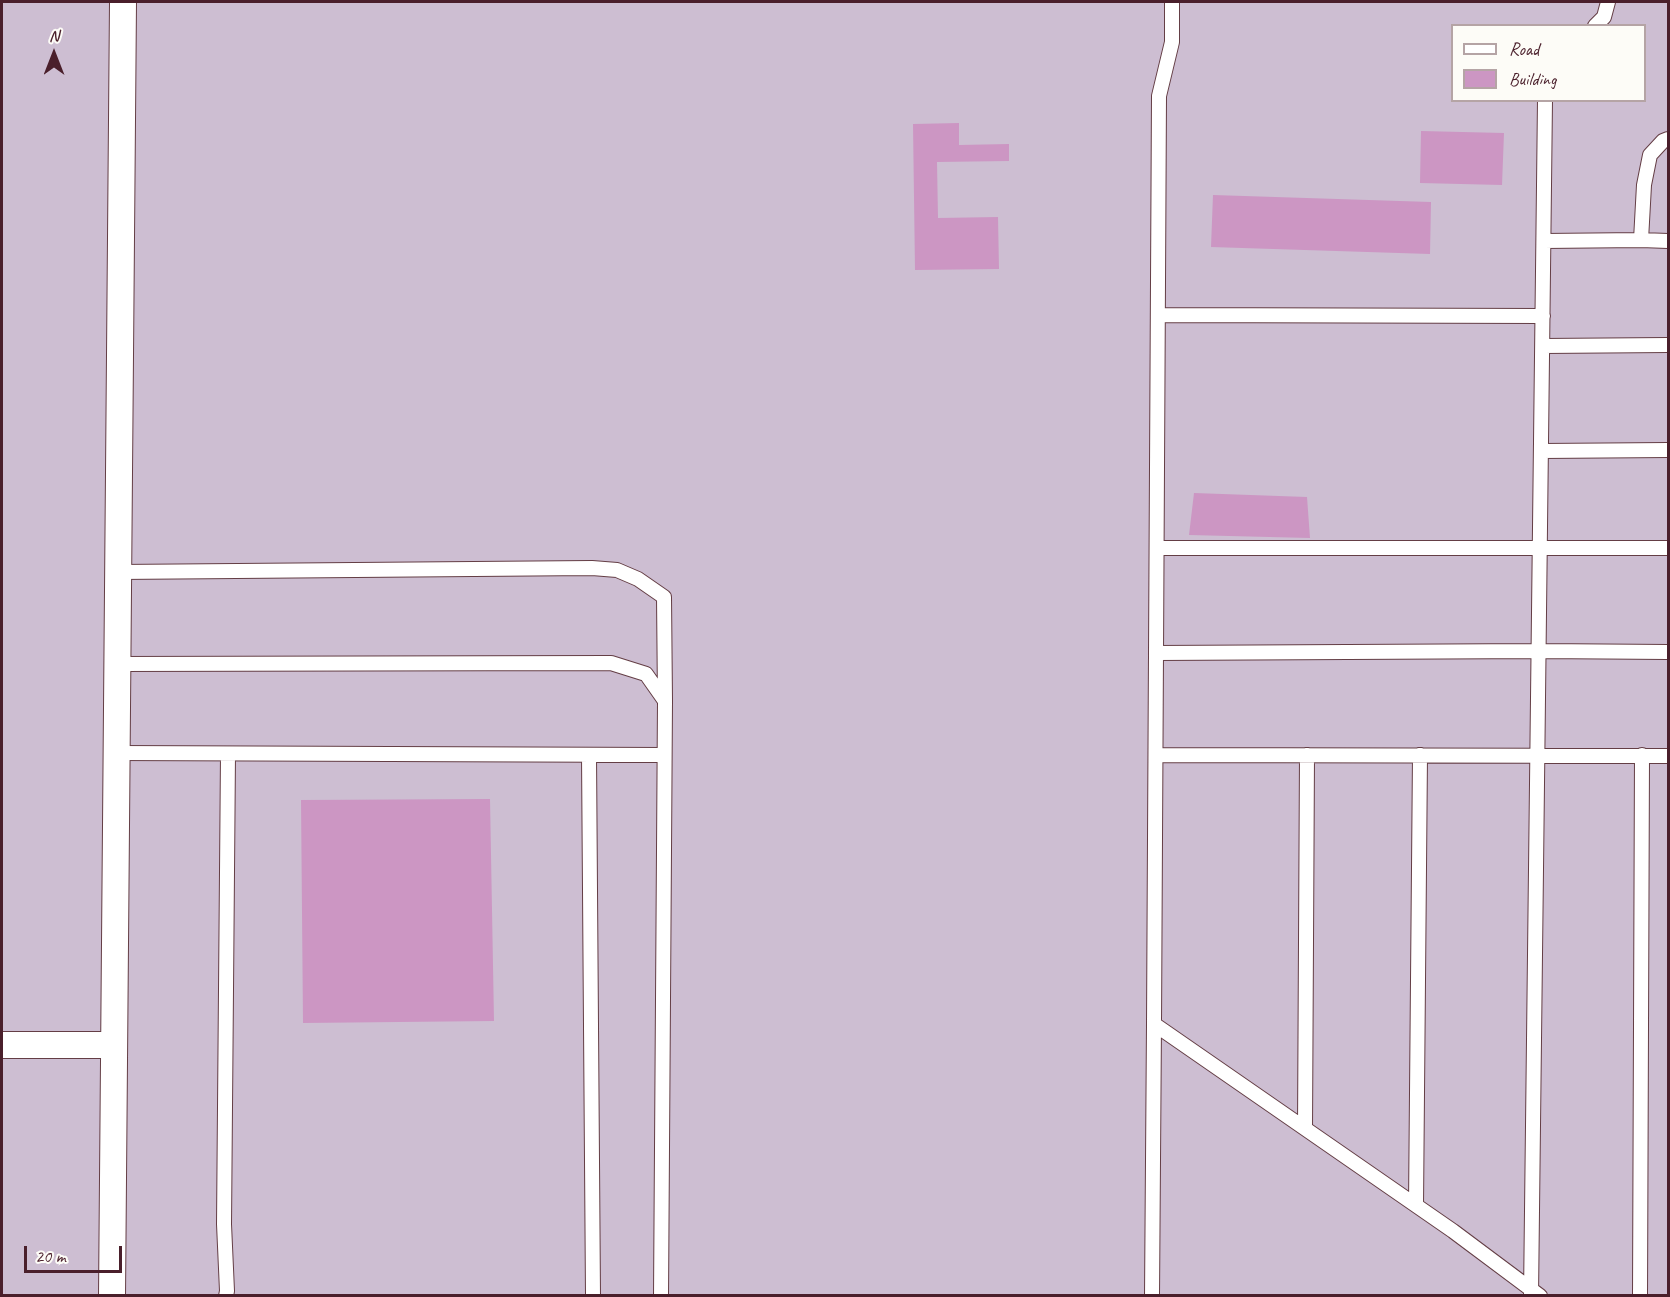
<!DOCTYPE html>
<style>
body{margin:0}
#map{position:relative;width:1670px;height:1297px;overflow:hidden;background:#f6eedb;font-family:Caveat,sans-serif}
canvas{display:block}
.frame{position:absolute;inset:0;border:3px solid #4a1f2b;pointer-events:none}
.legend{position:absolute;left:1451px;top:24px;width:195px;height:78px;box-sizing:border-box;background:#fdfcf7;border:2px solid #b5a4a5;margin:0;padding:8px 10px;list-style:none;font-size:18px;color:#4a1f2b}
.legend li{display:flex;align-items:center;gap:12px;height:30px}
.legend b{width:30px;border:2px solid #b5a4a5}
.north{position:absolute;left:24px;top:24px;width:60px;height:60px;-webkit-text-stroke:4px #fdfcf7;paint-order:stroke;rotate:0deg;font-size:16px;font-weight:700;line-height:24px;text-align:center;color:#4a1f2b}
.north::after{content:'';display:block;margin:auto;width:21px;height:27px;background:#4a1f2b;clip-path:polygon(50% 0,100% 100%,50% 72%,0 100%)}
.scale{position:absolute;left:24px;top:1246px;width:98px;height:27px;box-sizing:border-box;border:3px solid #4a1f2b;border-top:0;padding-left:8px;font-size:18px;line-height:21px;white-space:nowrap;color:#4a1f2b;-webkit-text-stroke:4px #fdfcf7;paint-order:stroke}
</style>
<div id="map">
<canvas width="1670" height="1297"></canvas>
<div class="frame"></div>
<ul class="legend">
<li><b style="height:8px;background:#fff"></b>Road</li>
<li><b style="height:16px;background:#cc96c3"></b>Building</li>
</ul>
<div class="north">N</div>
<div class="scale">20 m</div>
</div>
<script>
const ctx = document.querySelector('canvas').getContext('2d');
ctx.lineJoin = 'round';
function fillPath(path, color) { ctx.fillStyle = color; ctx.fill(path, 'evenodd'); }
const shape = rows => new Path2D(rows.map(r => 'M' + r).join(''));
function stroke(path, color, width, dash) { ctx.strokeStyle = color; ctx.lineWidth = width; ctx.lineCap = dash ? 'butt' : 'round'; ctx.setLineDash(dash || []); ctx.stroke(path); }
const industrial = shape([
 [2,2,1668,2,1668,1295,2,1295],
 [1452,26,1644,26,1644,100,1452,100]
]);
const building = shape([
 [959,123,959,145,1009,144,1009,161,937,162,938,218,998,217,999,269,915,270,913,124],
 [1421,131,1504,133,1502,185,1420,183],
 [1213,195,1431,202,1430,254,1211,247],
 [1194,493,1307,497,1310,538,1189,535],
 [490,799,494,1021,303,1023,301,800]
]);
const lane = shape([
 [1172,2,1172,42,1159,96,1154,1024,1453,1231,1540,1296],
 [1595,26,1604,17,1608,2],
 [1641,240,1668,241],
 [1544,241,1641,240,1644,185,1650,155,1663,141,1668,139],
 [1158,315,1543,316],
 [1543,346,1668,345],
 [1542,451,1668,450],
 [1157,548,1668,548],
 [118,572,592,568,617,570,638,579,664,597,665,701],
 [1156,653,1539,651,1668,652],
 [117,664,611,663,646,674,665,701,661,1296],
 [116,753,664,755],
 [589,755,593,1296],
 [1156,755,1668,756],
 [1305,1128,1307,755],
 [1416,1205,1420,755],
 [1531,1295,1545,100],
 [226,1296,227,1291,224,1224,228,754],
 [1152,1296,1154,1024],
 [1640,1296,1642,755]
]);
const street = shape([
 [2,1045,114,1045],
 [112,1296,123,2]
]);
fillPath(industrial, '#cdbed2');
fillPath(building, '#cc96c3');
stroke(lane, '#643e45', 16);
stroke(street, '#643e45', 28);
stroke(lane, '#fff', 14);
stroke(street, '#fff', 26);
</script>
